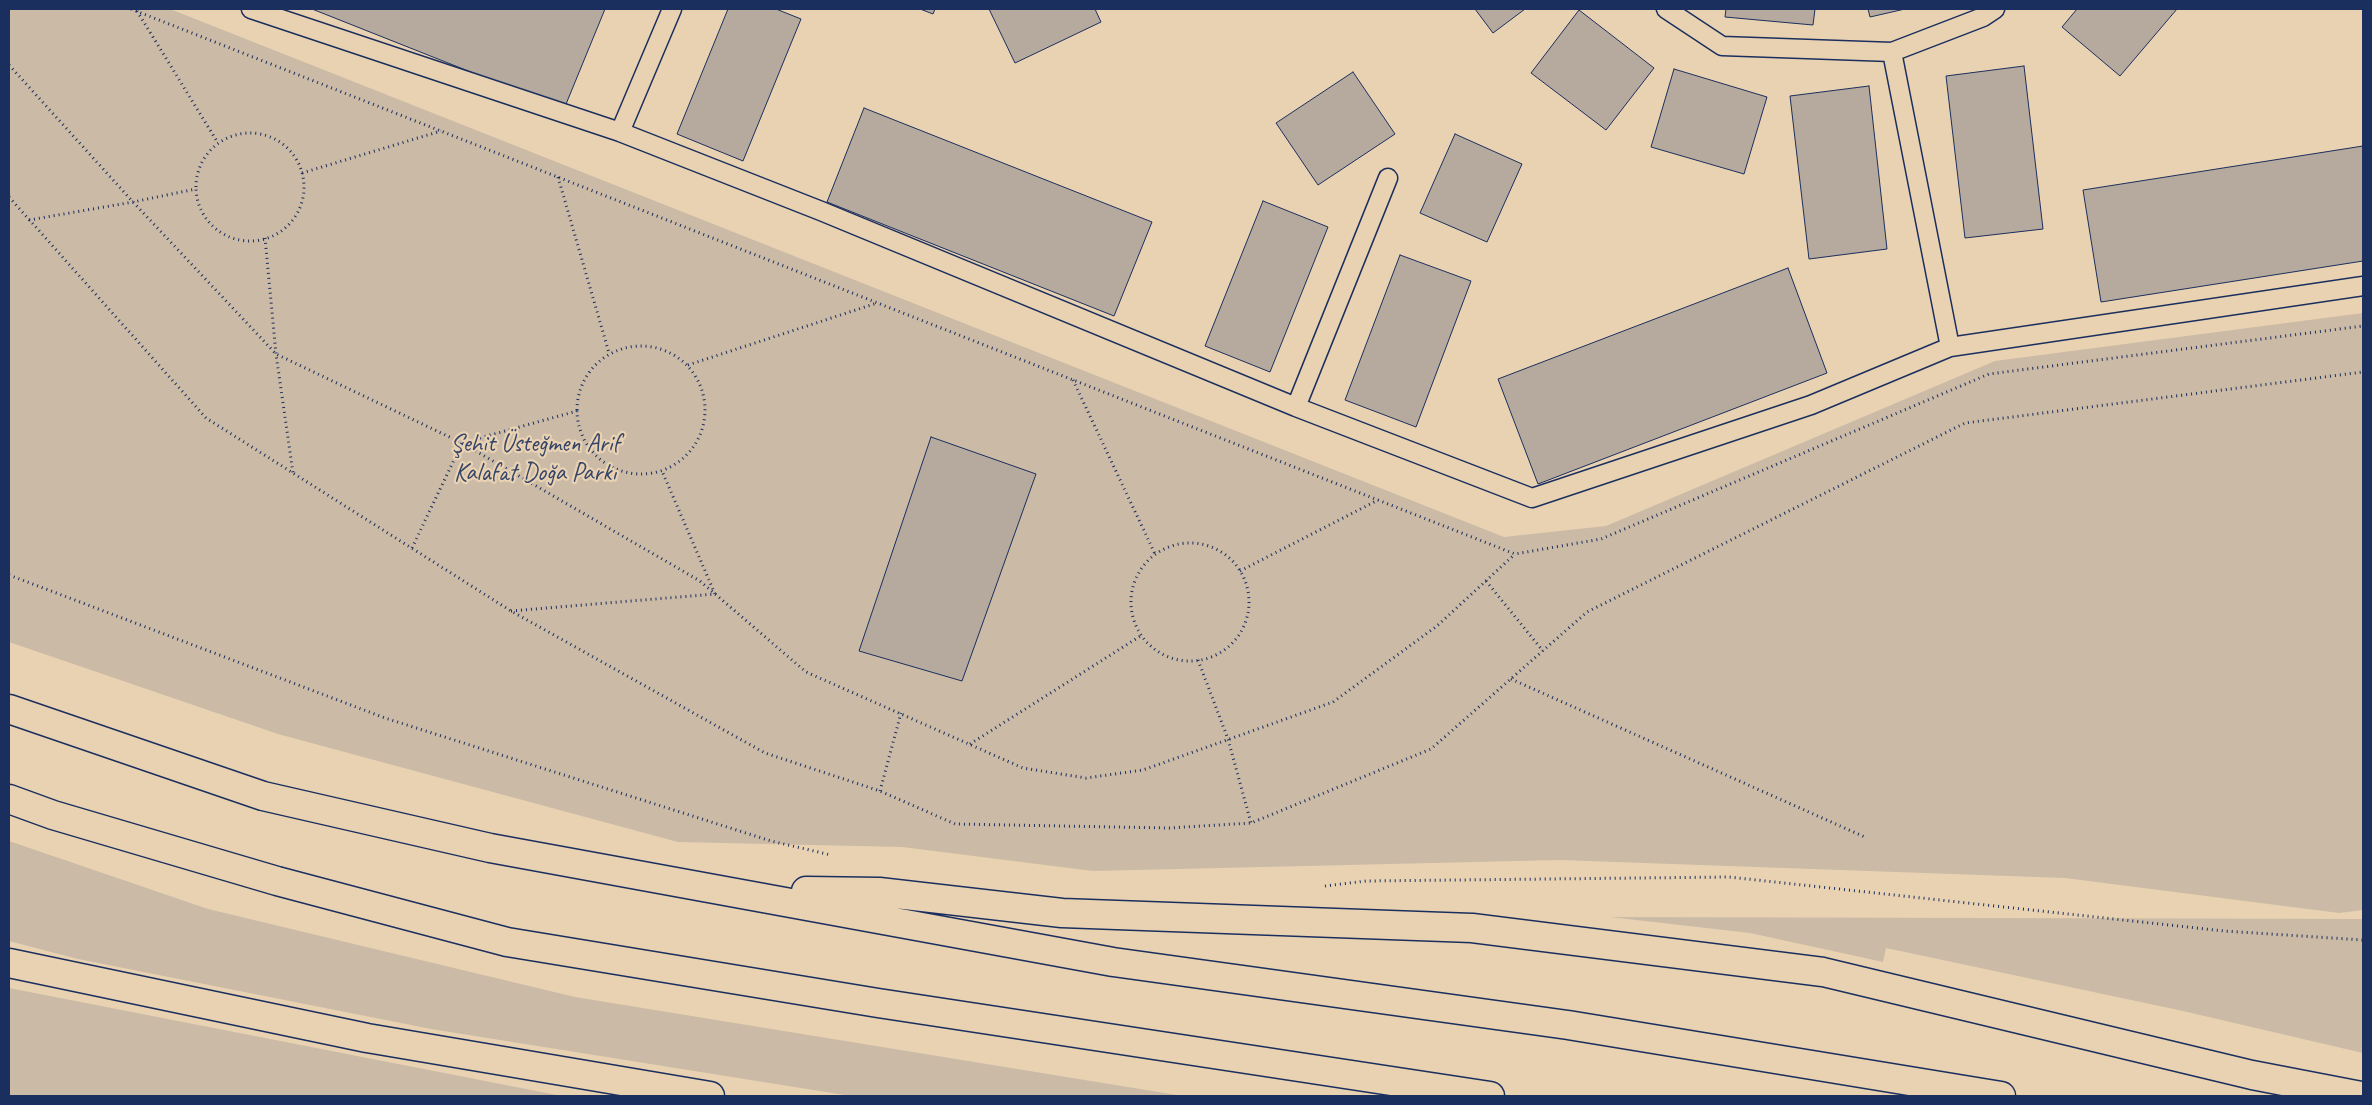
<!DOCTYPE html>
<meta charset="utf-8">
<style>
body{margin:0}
#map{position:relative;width:2372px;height:1105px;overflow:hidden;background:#e9d2b2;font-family:Caveat,sans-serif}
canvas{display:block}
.frame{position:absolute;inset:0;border:10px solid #1b2f5e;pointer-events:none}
</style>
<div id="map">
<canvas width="2372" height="1105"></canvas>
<div class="frame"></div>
</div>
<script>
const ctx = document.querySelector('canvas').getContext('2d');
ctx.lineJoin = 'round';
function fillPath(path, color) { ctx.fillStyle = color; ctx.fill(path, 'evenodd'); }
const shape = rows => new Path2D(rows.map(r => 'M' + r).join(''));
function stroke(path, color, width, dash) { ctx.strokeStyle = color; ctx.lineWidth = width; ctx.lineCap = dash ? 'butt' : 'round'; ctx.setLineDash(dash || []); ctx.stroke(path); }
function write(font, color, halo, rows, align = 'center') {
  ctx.font = font + ' Caveat,sans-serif'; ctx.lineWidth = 4.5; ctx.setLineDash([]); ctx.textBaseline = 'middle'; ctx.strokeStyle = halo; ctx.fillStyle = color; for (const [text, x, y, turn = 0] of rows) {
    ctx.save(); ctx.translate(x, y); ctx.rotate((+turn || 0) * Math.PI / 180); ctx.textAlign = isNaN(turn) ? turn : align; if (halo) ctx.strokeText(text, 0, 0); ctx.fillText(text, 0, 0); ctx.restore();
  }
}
const green = shape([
 [9,9,170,9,1504,537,1606,526,1995,361,2363,313,2363,910,2339,913,2065,878,1560,860,1093,871,902,847,678,842,278,734,9,642],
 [9,841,208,909,575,997,1183,1096,851,1096,431,1029,78,959,9,941],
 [1610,917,2363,919,2363,1053,2183,1011,1886,948,1883,962,1750,933],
 [9,988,562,1096,9,1096]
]);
const building = shape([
 [312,9,605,9,564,109,312,9],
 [728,9,776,9,801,19,743,161,677,134,728,9],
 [920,9,935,9,933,14,920,9],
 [989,9,1095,9,1101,22,1015,63,989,9],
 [1475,9,1525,9,1493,33,1475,9],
 [1726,9,1815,9,1813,25,1725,17,1726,9],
 [1868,9,1905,9,1870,17,1868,9],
 [2077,9,2177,9,2120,76,2062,27,2077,9],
 [1579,10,1654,68,1606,130,1531,73,1579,10],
 [2024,66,2043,229,1965,238,1946,76,2024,66],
 [1674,69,1767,97,1744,174,1651,147,1674,69],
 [1353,72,1395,134,1318,185,1276,123,1353,72],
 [1869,86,1887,249,1809,259,1790,96,1869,86],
 [864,108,1152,222,1114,316,827,202,864,108],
 [1455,134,1522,164,1487,242,1420,213,1455,134],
 [2363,146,2363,261,2101,302,2083,190,2363,146],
 [1263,201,1328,227,1270,372,1205,346,1263,201],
 [1400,255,1471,281,1416,427,1345,400,1400,255],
 [1788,268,1827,373,1538,484,1498,379,1788,268],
 [931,437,1036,474,962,681,859,651,931,437]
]);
const path = shape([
 [131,9,1515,554,1601,539,1989,374,2363,326],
 [137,11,218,143],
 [9,65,133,202,276,354,462,443,700,581,806,672,1023,768,1086,778,1143,770,1333,702,1437,626,1515,554],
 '196 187a54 54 0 1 1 108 0a54 54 0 1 1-108 0Z',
 [302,173,441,131],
 [558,177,609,353],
 [9,197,206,418,511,611,765,753,880,791,955,824,1169,828,1251,823,1431,749,1587,612,1965,423,2363,372],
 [29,220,133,202,196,189],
 [265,238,276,354,293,473],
 '577 410a64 64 0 1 1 128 0a64 64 0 1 1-128 0Z',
 [688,365,877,303],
 [1073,380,1155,554],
 '1131 602a59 59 0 1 1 118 0a59 59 0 1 1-118 0Z',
 [412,548,462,443,577,411],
 [1240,571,1378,500],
 [9,575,385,718,771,841,831,855],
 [1486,581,1543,651],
 [511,611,715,594,662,471],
 [1198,660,1228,739,1251,823],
 [1511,679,1867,838],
 [970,744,1142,635],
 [880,791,901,713],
 [1325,886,1366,881,1729,877,2224,931,2363,940]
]);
const service = shape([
 [251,9,620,132,821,211,1296,407,1532,498,1811,405,1950,347,2363,286],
 [1666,9,1722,46,1892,52,1983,17,1995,9],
 [1892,52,1950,347],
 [620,132,672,9],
 [1296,407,1388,178]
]);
const minor = shape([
 [9,963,367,1038,710,1096]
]);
const motorway = shape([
 [9,709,263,796,490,848,1113,962,1568,1025,2001,1096],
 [9,799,53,815,277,881,507,942,878,1003,1490,1096],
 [806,891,879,892,1062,913,1472,928,1823,972,2252,1075,2361,1096]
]);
const parkNames = [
 ["Şehit Üsteğmen Arif",535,444],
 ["Kalafat Doğa Parkı",535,473]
];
fillPath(green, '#cbbaa6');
fillPath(building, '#b6a99d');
stroke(building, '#1b2f5e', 1);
stroke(service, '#1b2f5e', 21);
stroke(minor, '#1b2f5e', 31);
stroke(motorway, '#1b2f5e', 31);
stroke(path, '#1b2f5e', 3, [1, 4]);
stroke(service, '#e9d2b2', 18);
stroke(minor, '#e9d2b2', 28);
stroke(motorway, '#e9d2b2', 28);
write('25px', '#354469', '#e9d2b2', parkNames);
</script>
